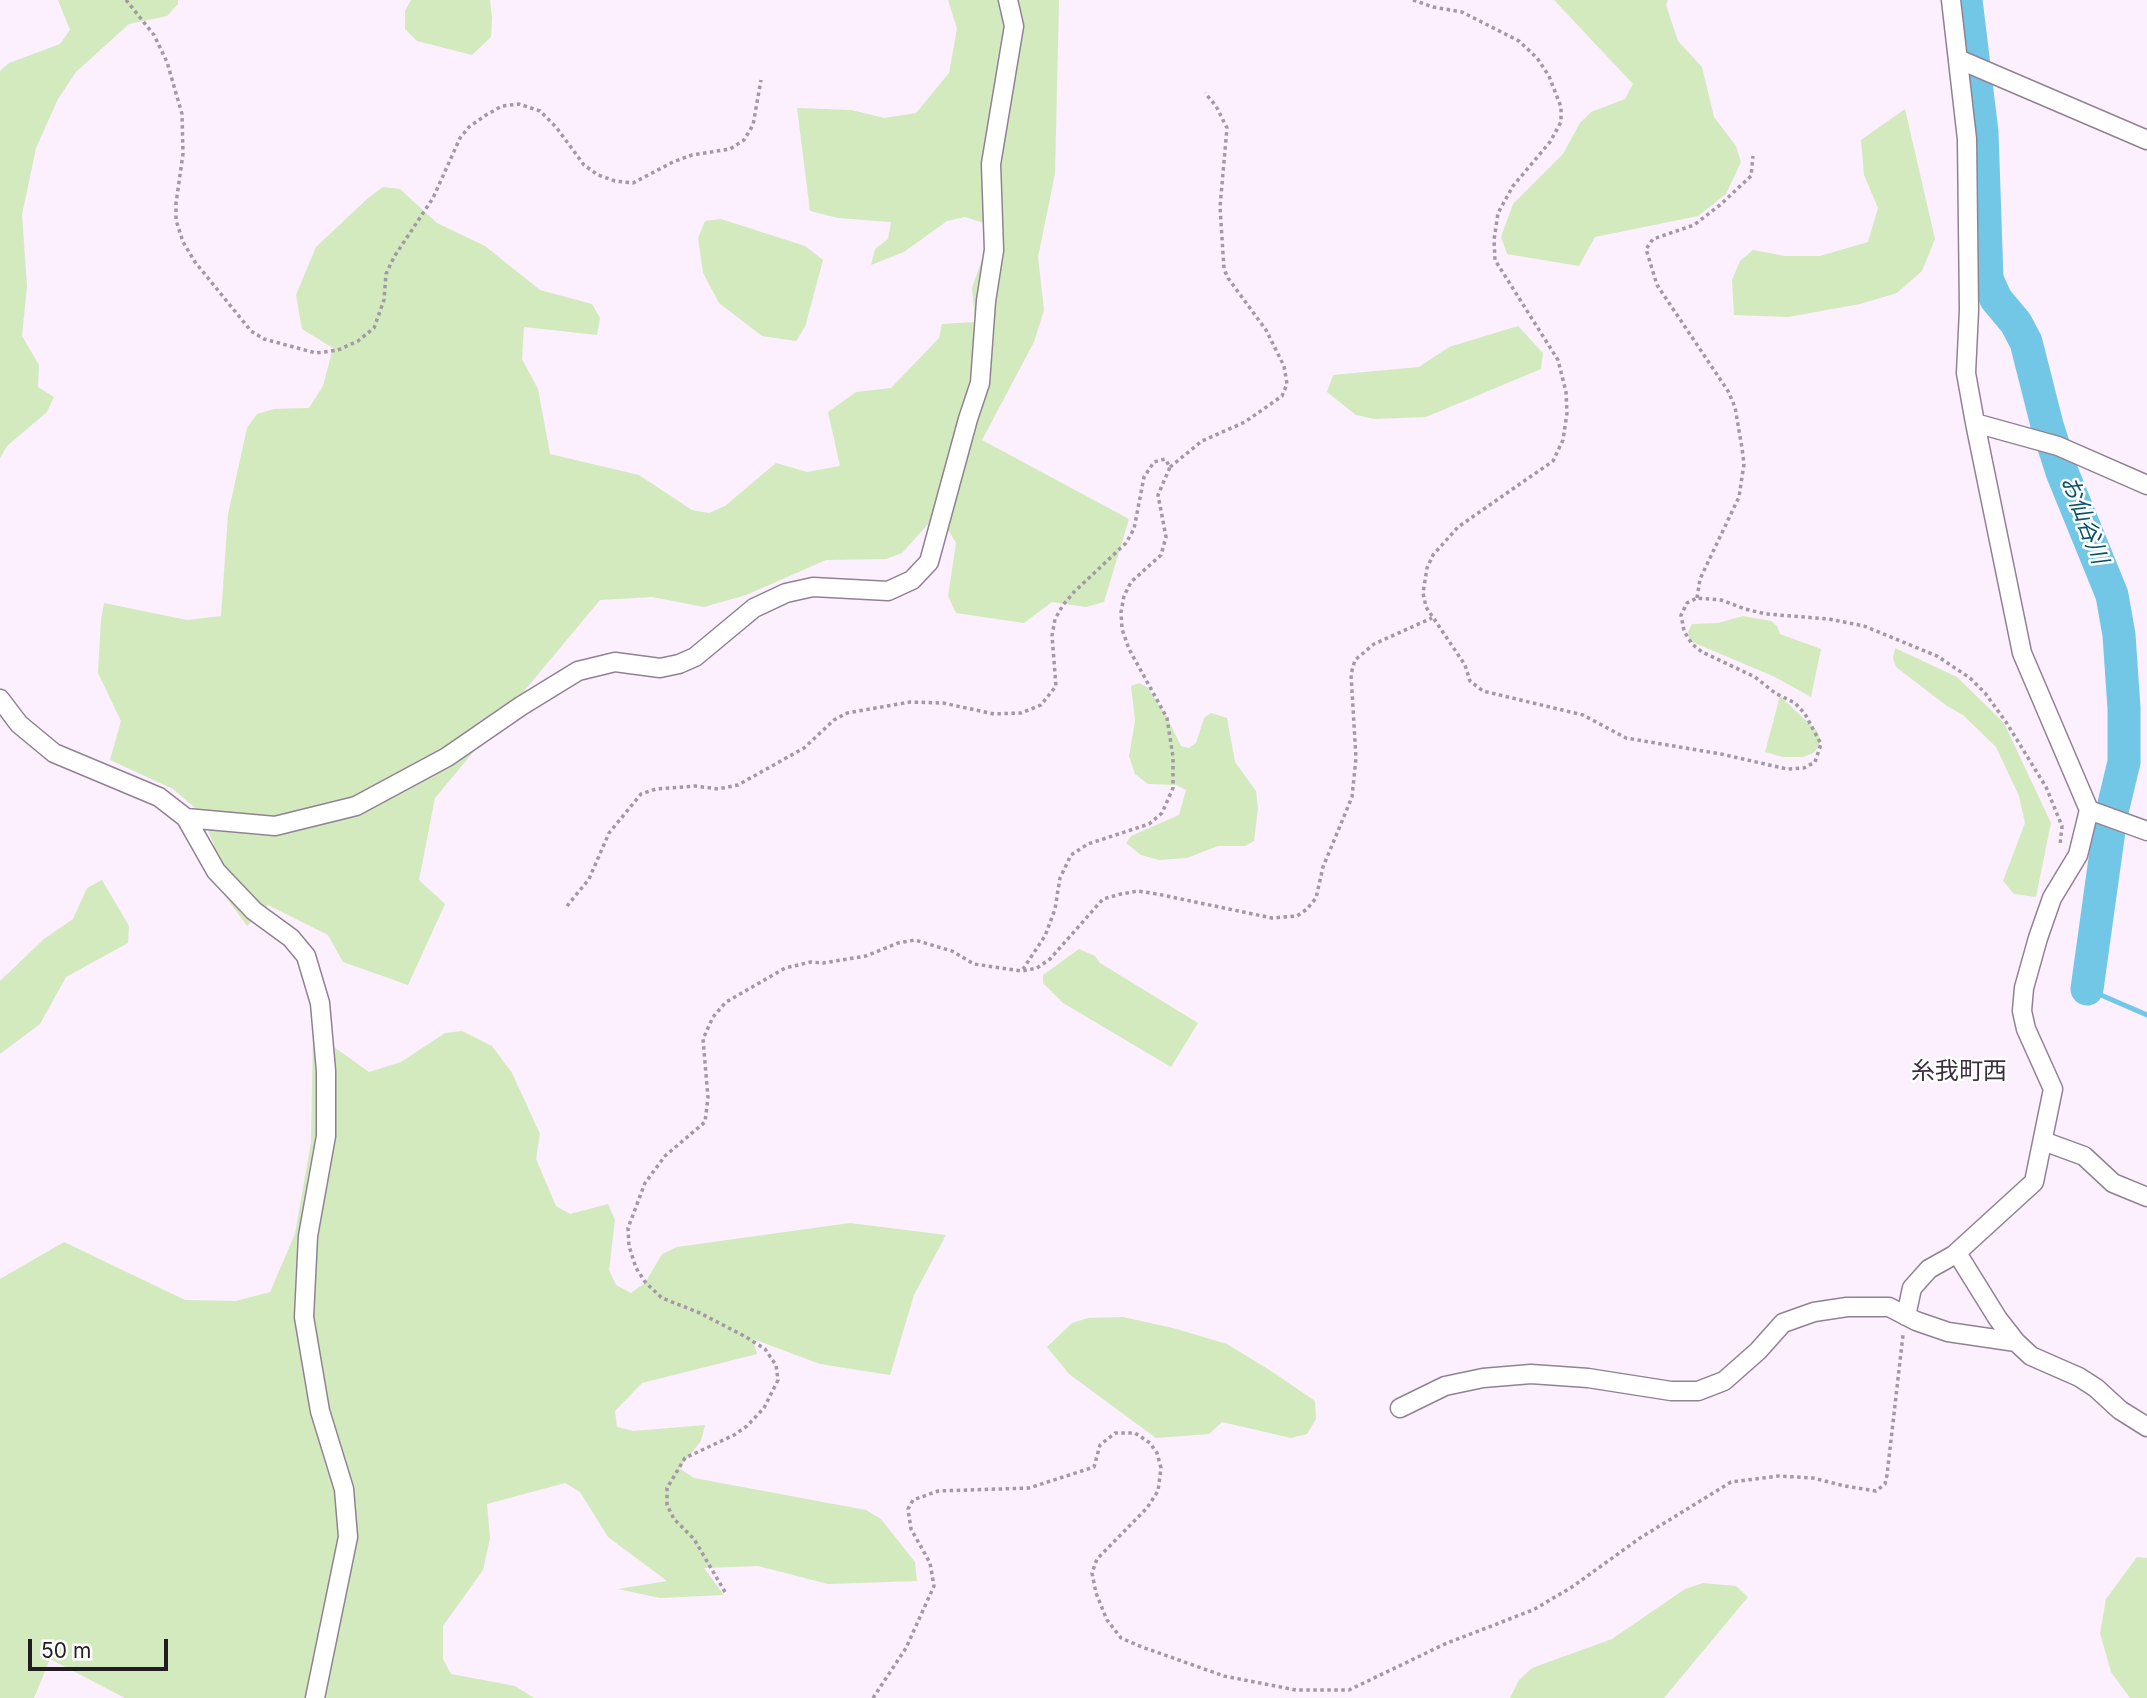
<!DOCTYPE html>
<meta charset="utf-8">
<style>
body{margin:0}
#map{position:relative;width:2147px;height:1698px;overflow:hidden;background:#fceffe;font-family:Inter,sans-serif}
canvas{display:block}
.scale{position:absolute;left:28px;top:1639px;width:140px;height:32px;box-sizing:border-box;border:4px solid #221d23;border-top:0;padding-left:9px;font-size:21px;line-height:24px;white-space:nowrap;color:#221d23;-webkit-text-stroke:5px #fff;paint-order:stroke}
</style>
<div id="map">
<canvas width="2147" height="1698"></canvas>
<div class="scale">50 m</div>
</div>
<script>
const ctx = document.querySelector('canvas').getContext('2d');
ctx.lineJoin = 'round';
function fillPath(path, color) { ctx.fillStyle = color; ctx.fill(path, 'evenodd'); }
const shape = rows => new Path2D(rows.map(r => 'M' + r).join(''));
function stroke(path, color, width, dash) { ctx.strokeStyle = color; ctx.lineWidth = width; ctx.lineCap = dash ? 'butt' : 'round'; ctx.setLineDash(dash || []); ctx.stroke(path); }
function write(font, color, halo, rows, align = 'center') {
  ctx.font = font + ' Inter,"Noto Sans JP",sans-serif'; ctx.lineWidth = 5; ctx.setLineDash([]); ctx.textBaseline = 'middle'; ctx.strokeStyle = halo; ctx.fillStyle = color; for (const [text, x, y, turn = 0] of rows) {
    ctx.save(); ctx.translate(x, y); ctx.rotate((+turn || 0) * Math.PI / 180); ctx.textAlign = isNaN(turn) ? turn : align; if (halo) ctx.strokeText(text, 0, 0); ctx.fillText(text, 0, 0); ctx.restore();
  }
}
const green = shape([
 [58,0,178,0,178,4,167,16,129,24,76,72,58,99,36,148,22,215,27,286,22,336,39,365,38,387,54,397,47,412,7,446,0,458,0,71,9,63,60,44,70,30],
 [411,0,490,0,492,18,491,37,472,55,417,41,405,29,405,11],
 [948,0,1059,0,1055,174,1038,257,1044,310,1034,342,982,440,1129,519,1104,602,1086,607,1052,602,1024,623,956,613,948,596,956,543,938,513,902,553,886,559,826,560,746,595,704,607,652,597,600,600,435,798,419,880,445,904,408,985,343,962,328,935,268,905,247,926,215,882,214,845,201,813,173,789,110,760,121,721,98,673,101,620,104,603,187,620,221,616,228,514,247,428,257,414,274,409,309,408,323,386,333,348,302,329,296,295,316,247,368,198,383,187,400,189,437,223,485,246,540,290,592,304,600,318,597,335,524,327,522,359,538,389,550,454,639,475,692,510,709,513,725,506,776,463,807,472,840,466,828,412,856,392,891,388,939,338,942,324,975,322,972,288,989,239,984,223,965,217,947,221,904,252,871,265,875,249,888,239,891,222,838,218,810,211,797,108,851,110,884,118,916,113,949,73,957,29],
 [1554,0,1668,0,1666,5,1678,41,1702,67,1714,117,1736,146,1741,162,1726,194,1698,216,1595,237,1579,266,1507,254,1501,237,1513,204,1563,154,1580,123,1591,112,1625,99,1633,84],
 [1905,109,1935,239,1922,271,1897,293,1860,304,1788,317,1734,315,1732,280,1740,261,1753,250,1785,256,1820,256,1868,242,1878,208,1864,175,1861,140],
 [721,219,805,246,823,260,805,327,796,341,762,336,719,303,703,273,698,238,705,221],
 [1518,326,1543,353,1541,369,1426,417,1374,419,1356,415,1327,392,1333,375,1419,367,1449,347],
 [1743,616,1771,621,1777,626,1780,634,1821,649,1811,697,1775,677,1690,641,1688,632,1692,624,1718,623],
 [1895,648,1957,677,2004,723,2051,823,2036,897,2014,894,2003,881,2025,823,2019,796,1996,747,1963,715,1947,706,1896,667,1893,658],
 [1139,683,1147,687,1166,715,1181,746,1189,748,1196,743,1204,718,1211,713,1227,718,1235,762,1256,791,1258,808,1254,841,1245,846,1218,846,1187,858,1159,860,1141,855,1126,843,1131,836,1179,815,1186,790,1176,785,1148,784,1135,774,1129,756,1135,721,1131,686],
 [1780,696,1817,731,1820,739,1819,747,1813,753,1803,757,1783,757,1765,752],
 [102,880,129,926,128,943,66,977,40,1024,0,1054,0,981,44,939,73,919,87,888],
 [1079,949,1095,956,1100,963,1198,1023,1171,1067,1063,1003,1043,983,1043,975],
 [462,1031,492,1046,512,1073,540,1134,536,1159,556,1206,570,1214,608,1204,615,1220,609,1270,616,1285,631,1293,645,1283,662,1254,677,1247,850,1223,946,1235,914,1295,890,1375,820,1364,753,1339,757,1354,642,1383,615,1411,617,1427,633,1431,705,1425,701,1441,679,1468,694,1478,866,1510,881,1519,915,1562,917,1581,828,1584,758,1566,704,1568,724,1595,660,1598,618,1589,667,1581,608,1537,580,1492,565,1483,487,1504,490,1538,483,1570,443,1626,443,1659,451,1674,515,1686,534,1698,125,1698,50,1659,34,1698,0,1698,0,1279,64,1242,185,1300,236,1301,270,1292,295,1234,311,1142,313,1032,369,1072,401,1062,445,1033],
 [1123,1317,1173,1328,1227,1344,1271,1371,1315,1401,1316,1419,1307,1434,1291,1438,1222,1422,1209,1434,1156,1438,1069,1374,1047,1347,1072,1323,1088,1318],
 [2137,1557,2147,1558,2147,1698,2130,1698,2111,1672,2100,1633,2106,1599],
 [1703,1583,1736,1586,1748,1597,1664,1698,1510,1698,1519,1680,1532,1668,1612,1639,1685,1589]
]);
const stream = shape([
 [2087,989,2147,1015]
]);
const river = shape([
 [1966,0,1982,132,1987,279,1996,299,2016,323,2026,342,2047,425,2062,472,2112,595,2119,635,2124,708,2124,762,2111,816,2087,989]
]);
const path = shape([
 [126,0,154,35,167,62,182,114,183,154,176,203,176,220,183,242,195,262,251,331,264,339,316,353,338,350,358,341,374,328,384,300,386,274,394,257,433,198,460,138,469,127,486,115,502,106,519,104,540,111,556,127,584,165,598,175,615,181,633,183,673,162,692,155,730,149,744,140,753,125,761,80],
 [1413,0,1433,7,1462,12,1519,41,1537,58,1549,76,1561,107,1561,122,1550,142,1513,186,1498,213,1494,240,1495,260,1558,360,1566,392,1567,413,1563,440,1553,461,1458,527,1433,555,1427,568,1423,593,1426,607,1465,665,1470,681,1483,691,1583,715,1626,738,1721,754,1787,769,1804,768,1815,762,1821,744,1805,714,1795,703,1775,693,1755,677,1702,652,1692,644,1684,631,1681,615,1687,603,1697,598,1721,600,1745,609,1766,614,1829,619,1864,626,1937,656,1970,678,1985,693,2006,722,2046,787,2062,826,2060,845],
 [1170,467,1202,441,1245,422,1282,396,1287,384,1284,366,1266,330,1228,278,1224,269,1220,207,1227,128,1216,106,1205,93],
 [1697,598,1700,579,1739,497,1744,464,1742,448,1735,407,1728,391,1657,285,1646,249,1653,239,1694,225,1720,205,1751,176,1753,156],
 [567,906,589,879,609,833,641,794,656,789,695,786,718,789,738,785,804,748,834,720,847,713,910,702,943,703,994,714,1021,713,1041,705,1056,686,1052,636,1055,619,1063,605,1074,592,1126,543,1134,529,1144,477,1154,462,1165,459,1170,467,1158,495,1166,537,1161,555,1131,582,1124,596,1121,612,1122,629,1129,649,1167,718,1173,757,1173,788,1162,813,1149,824,1088,844,1071,855,1060,878,1055,909,1045,936,1023,969],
 [725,1592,694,1539,674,1519,667,1505,667,1488,685,1458,734,1435,747,1426,764,1408,778,1380,776,1365,765,1349,746,1337,700,1313,662,1298,646,1283,636,1268,629,1246,628,1228,645,1183,665,1156,705,1122,708,1098,703,1039,713,1017,726,1002,785,968,811,962,823,963,866,956,898,943,915,940,952,951,974,964,1022,971,1037,968,1050,959,1103,899,1121,894,1138,891,1157,894,1272,918,1297,916,1307,909,1316,898,1323,867,1352,797,1356,758,1351,674,1355,660,1374,644,1432,618],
 [873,1698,906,1648,934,1586,930,1563,911,1529,908,1509,913,1500,938,1491,1029,1488,1094,1467,1100,1445,1115,1433,1135,1433,1150,1443,1157,1453,1161,1468,1158,1491,1147,1508,1097,1559,1092,1573,1096,1593,1107,1620,1121,1638,1142,1647,1224,1676,1296,1690,1349,1690,1447,1643,1533,1610,1572,1587,1640,1538,1731,1482,1779,1476,1813,1478,1845,1486,1876,1491,1885,1484,1887,1475,1903,1335]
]);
const minor = shape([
 [1958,59,2147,140],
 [1975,423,2058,446,2147,485],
 [0,699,19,724,54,753,159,797,186,818,216,871,254,911,291,938,306,956,320,1003,326,1071,326,1136,308,1236,304,1317,320,1411,344,1489,348,1537,315,1698],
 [2089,810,2147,831],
 [186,818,275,826,356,806,447,757,521,706,578,671,615,662,660,668,679,664,695,657,754,608,786,593,813,587,888,591,912,580,929,562,968,419,980,383,986,301,994,250,991,164,1014,26,1008,0],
 [2043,1141,2084,1156,2113,1183,2147,1197],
 [1957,1253,1998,1319,2016,1342],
 [1906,1316,1912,1288,1929,1269,1954,1255,2034,1182,2053,1089,2026,1029,2022,1011,2024,988,2038,938,2052,898,2078,855,2089,810,2022,653,1975,423,1966,373,1969,310,1967,139,1951,0],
 [1400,1408,1445,1386,1483,1378,1531,1374,1588,1378,1671,1391,1698,1391,1724,1381,1758,1351,1783,1323,1814,1312,1847,1307,1889,1307,1916,1321,1948,1332,2016,1342,2031,1356,2079,1377,2096,1388,2120,1410,2147,1427]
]);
const waterNames = [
 ["お仙谷川",2084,520,69]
];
const quarterNames = [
 ["糸我町西",1959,1072]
];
fillPath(green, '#d2eabe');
stroke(stream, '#72c7e7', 5);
stroke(river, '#72c7e7', 33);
stroke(minor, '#918293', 21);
stroke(path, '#a399a5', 3.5, [3.5, 3.5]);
stroke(minor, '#fff', 18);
write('italic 23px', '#095269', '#fff', waterNames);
write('24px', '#3c303e', '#fff', quarterNames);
</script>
